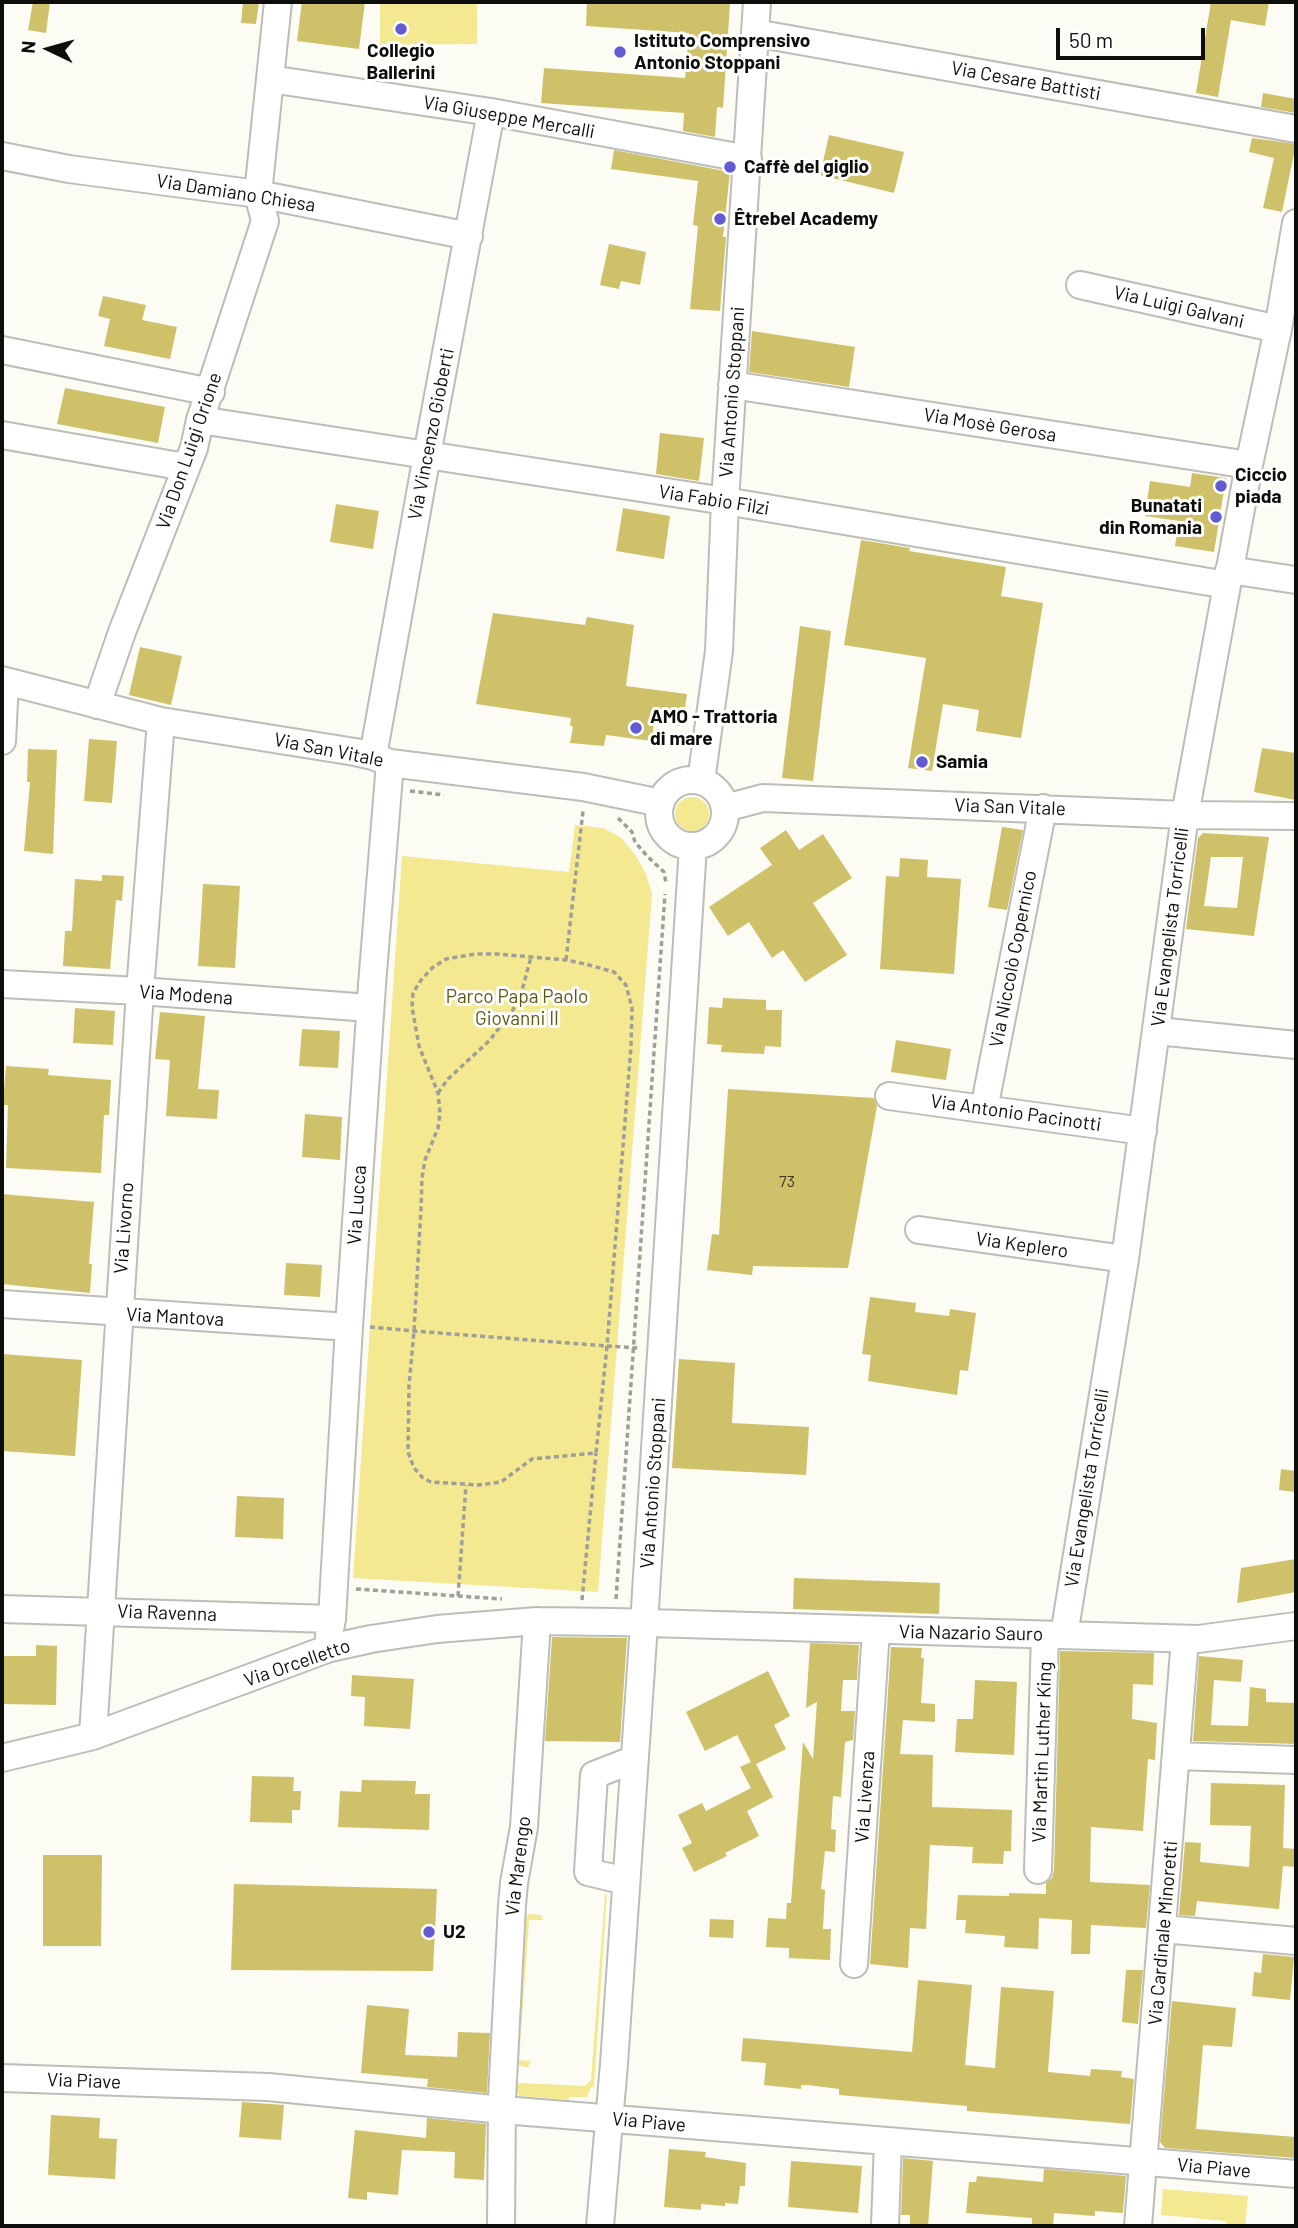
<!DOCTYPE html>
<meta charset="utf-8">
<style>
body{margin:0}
#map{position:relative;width:1298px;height:2228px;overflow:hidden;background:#fcfcf5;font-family:Barlow,sans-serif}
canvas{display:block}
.frame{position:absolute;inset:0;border:4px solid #0d0d0b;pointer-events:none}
.north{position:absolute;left:14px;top:14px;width:70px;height:70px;-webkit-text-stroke:5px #fffffe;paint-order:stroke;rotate:275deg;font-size:19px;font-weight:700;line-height:28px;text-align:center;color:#0d0d0b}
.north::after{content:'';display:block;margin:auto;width:24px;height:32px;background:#0d0d0b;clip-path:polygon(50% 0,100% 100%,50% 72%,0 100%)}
.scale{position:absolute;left:1056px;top:28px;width:149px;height:32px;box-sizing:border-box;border:4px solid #0d0d0b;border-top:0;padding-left:9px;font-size:21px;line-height:24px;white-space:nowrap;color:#0d0d0b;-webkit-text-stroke:5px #fffffe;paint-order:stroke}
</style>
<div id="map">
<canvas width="1298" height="2228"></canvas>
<div class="frame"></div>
<div class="north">N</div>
<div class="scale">50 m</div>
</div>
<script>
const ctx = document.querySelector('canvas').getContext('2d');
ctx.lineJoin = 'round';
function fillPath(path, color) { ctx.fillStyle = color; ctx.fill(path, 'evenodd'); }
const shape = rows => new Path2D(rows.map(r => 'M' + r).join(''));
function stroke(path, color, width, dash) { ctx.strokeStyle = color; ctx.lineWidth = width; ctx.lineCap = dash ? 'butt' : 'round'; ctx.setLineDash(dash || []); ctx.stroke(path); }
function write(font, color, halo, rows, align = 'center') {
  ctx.font = font + ' Barlow,sans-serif'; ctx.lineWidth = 6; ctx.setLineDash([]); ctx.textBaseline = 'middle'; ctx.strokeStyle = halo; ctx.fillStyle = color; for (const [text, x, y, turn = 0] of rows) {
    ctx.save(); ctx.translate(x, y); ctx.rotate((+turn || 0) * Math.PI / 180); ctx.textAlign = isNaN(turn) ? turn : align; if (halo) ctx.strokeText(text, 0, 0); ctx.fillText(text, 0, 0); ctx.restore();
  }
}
const green = shape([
 [380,2,477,2,477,44,380,45],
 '675 814a17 17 0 1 1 34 0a17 17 0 1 1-34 0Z',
 [575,825,603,828,620,837,635,854,646,874,652,894,598,1592,353,1578,402,856,569,872],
 [605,1894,607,1894,594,2087,591,2087,587,2097,569,2097,569,2100,520,2096,515,2092,516,2087,519,2083,585,2086,591,2080],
 [528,1914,541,1915,543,1920,529,1920,519,2060,531,2061,528,2067,525,2067,518,2065,517,2061,526,1918],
 [1163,2189,1248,2196,1245,2226,1226,2226,1226,2221,1161,2215]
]);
const building = shape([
 [33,2,50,2,46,33,28,30],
 [243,2,259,2,256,24,241,23],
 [302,2,365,2,359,49,297,41],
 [587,2,719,2,730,4,723,108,717,107,715,137,683,131,684,113,541,103,544,68,685,78,689,33,586,26],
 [1211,2,1269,2,1265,26,1231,20,1218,97,1196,93],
 [1263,93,1296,99,1296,113,1261,107],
 [829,135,904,152,894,193,820,175],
 [1252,138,1296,144,1282,212,1263,208,1274,158,1249,152],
 [614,150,730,172,723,237,726,237,720,311,690,309,698,226,693,225,698,181,611,169],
 [609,244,646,252,640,285,621,281,619,289,600,285],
 [103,296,146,305,142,320,177,327,170,359,104,346,110,319,98,316],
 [752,331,855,347,849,387,749,372],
 [65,388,165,407,158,443,57,424],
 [660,433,704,438,699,481,656,474],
 [1192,473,1226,478,1214,552,1175,546,1179,521,1145,516,1150,481,1190,487],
 [336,504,379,511,373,549,330,542],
 [623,508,670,516,664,559,616,551],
 [861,540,910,548,909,551,1006,567,1001,596,1043,603,1021,738,976,731,979,710,943,704,932,771,908,768,926,658,844,645],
 [493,613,585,625,587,617,634,625,626,686,687,694,682,726,654,723,652,741,606,735,604,746,570,743,573,727,570,725,571,718,476,704],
 [800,626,831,631,813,781,782,778],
 [140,647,182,656,171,705,129,695],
 [89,739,117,741,112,803,84,801],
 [1262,748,1296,753,1296,800,1254,792],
 [28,749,57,750,53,854,24,851,30,782,27,782],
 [1002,827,1023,830,1007,910,988,907],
 [786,830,799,850,823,834,852,878,813,903,847,955,805,982,783,950,772,958,749,922,728,936,709,907,772,865,760,848],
 [1203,833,1269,837,1254,936,1186,929,1198,838],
 [1211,857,1243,857,1237,908,1204,906],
 [900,858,928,860,927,877,961,879,954,974,880,969,886,876,899,877],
 [102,875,124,876,122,901,116,900,110,969,63,966,65,931,72,931,75,879,102,881],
 [203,884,240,886,235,968,198,966],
 [723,998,766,1000,766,1010,782,1010,781,1047,765,1046,764,1054,721,1052,722,1045,707,1044,709,1007,722,1008],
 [75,1008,115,1011,113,1045,73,1043],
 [160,1012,205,1016,198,1089,219,1090,217,1119,166,1116,170,1060,155,1059],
 [302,1029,340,1031,338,1068,299,1066],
 [896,1040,951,1049,946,1080,891,1072],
 [6,1066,49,1069,48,1075,111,1080,109,1115,104,1115,101,1173,6,1168,8,1105,3,1105],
 [728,1089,874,1098,877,1106,848,1268,753,1266,752,1275,707,1270,712,1234,719,1235],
 [305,1114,342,1117,340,1160,302,1157],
 [2,1194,94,1202,89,1264,92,1264,90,1293,2,1284],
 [286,1263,322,1265,320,1297,284,1295],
 [870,1297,916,1303,915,1312,949,1316,950,1309,976,1313,968,1371,960,1370,957,1395,868,1381,871,1355,862,1354],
 [2,1354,82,1360,75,1456,2,1451],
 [679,1359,735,1363,732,1423,809,1427,806,1475,672,1468],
 [1281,1469,1296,1471,1296,1492,1279,1490],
 [237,1496,284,1498,283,1539,235,1537],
 [1296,1559,1296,1592,1237,1603,1241,1568],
 [794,1578,940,1583,939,1614,793,1609],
 [552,1637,627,1638,620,1742,545,1741],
 [810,1643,859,1645,857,1680,843,1680,841,1711,855,1711,853,1740,845,1742,841,1797,833,1796,831,1829,836,1830,835,1852,825,1851,821,1889,825,1890,823,1929,831,1929,830,1960,789,1958,789,1948,766,1947,768,1918,786,1919,787,1903,791,1903,803,1742,813,1759,817,1702,806,1708],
 [36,1645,57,1646,56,1705,2,1704,2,1656,36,1656],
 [891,1647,922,1648,921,1658,924,1658,921,1703,935,1704,935,1722,903,1720,900,1754,933,1755,932,1807,1012,1810,1011,1851,1004,1851,1003,1864,972,1863,973,1847,930,1845,926,1929,910,1928,908,1968,870,1964],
 [1060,1651,1154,1653,1153,1685,1133,1684,1132,1719,1157,1723,1155,1760,1148,1759,1143,1831,1091,1827,1090,1882,1150,1885,1146,1928,1091,1925,1090,1954,1071,1954,1072,1920,1039,1918,1038,1949,1004,1947,1005,1936,965,1933,966,1920,956,1920,958,1895,1009,1896,1009,1893,1046,1894,1046,1883,1052,1878,1054,1870],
 [1199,1656,1243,1660,1241,1682,1214,1680,1211,1725,1248,1726,1250,1687,1266,1689,1266,1702,1296,1703,1296,1744,1193,1741],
 [768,1671,790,1716,774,1725,786,1749,756,1764,773,1797,747,1811,759,1836,725,1853,727,1856,694,1872,682,1848,692,1843,678,1815,702,1803,706,1811,751,1788,740,1767,751,1762,737,1735,705,1751,686,1712],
 [352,1675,414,1679,410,1729,364,1726,365,1697,351,1696],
 [975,1680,1017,1682,1014,1755,955,1752,957,1719,973,1719],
 [252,1776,294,1777,293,1791,301,1791,300,1810,292,1810,292,1823,250,1822],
 [362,1780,416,1781,415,1794,430,1794,429,1830,338,1827,340,1791,361,1792],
 [1211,1783,1285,1785,1283,1848,1296,1849,1296,1867,1283,1866,1279,1909,1197,1901,1195,1916,1179,1915,1185,1842,1201,1843,1200,1862,1249,1867,1251,1826,1210,1825],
 [43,1855,102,1855,101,1946,43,1946],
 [234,1884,437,1889,433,1971,231,1970],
 [710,1919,734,1920,733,1938,709,1937],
 [1263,1954,1294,1957,1290,2000,1252,1996,1254,1972,1261,1973],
 [1126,1970,1143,1970,1138,2024,1122,2022],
 [918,1980,972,1985,965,2065,995,2068,1001,1987,1054,1991,1048,2072,1090,2076,1091,2069,1122,2071,1121,2077,1134,2079,1130,2124,967,2111,967,2106,839,2095,839,2089,808,2085,801,2085,801,2089,764,2085,766,2063,741,2061,743,2038,912,2052],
 [1172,2001,1236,2008,1232,2047,1203,2045,1196,2129,1296,2137,1296,2158,1165,2148,1160,2142],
 [367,2005,409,2009,405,2055,457,2057,458,2032,490,2033,487,2093,427,2087,428,2079,361,2073],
 [242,2102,284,2105,281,2140,239,2137],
 [51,2115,100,2118,99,2138,117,2139,115,2179,48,2175],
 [427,2118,486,2124,484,2180,454,2178,455,2152,402,2150,398,2195,367,2192,367,2200,348,2198,355,2130,426,2138],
 [669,2149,706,2152,705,2157,746,2163,745,2186,740,2186,738,2204,725,2203,725,2206,701,2204,701,2210,664,2207],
 [903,2158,933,2161,928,2226,910,2226,910,2215,901,2215],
 [791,2161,862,2166,858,2213,788,2207],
 [1044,2169,1126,2176,1123,2213,1095,2211,1095,2216,1054,2213,1053,2226,1032,2226,1032,2218,966,2213,969,2182,976,2182,977,2176,1043,2182]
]);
const path = shape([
 [410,791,444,795],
 [618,818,632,832,635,842,648,857,664,872,666,883],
 [566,960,583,811],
 [438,1093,448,1079,489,1041,511,1013,520,998,531,957],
 [370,1327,414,1331,607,1346,596,1453,532,1459,501,1482,479,1485,431,1482,423,1478,414,1468,408,1452,409,1386,414,1331,421,1208,422,1178,425,1160,438,1128,440,1113,438,1093,419,1046,412,1007,413,993,421,980,432,968,446,959,475,954,498,954,566,960,589,965,614,972,626,985,632,1008,631,1046,607,1346,638,1348],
 [356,1589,502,1599],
 [458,1596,466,1485],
 [616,1599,665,894],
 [582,1600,596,1453]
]);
const minor = shape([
 [755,33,1296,129],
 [270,79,491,112,748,159],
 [2,156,69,169,258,194,469,236],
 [1080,285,1278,329],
 [2,350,211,392],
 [732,385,1249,465],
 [200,420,725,501,1227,585],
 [2,435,185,467],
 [1229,570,1296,580],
 [2,680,161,721,355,752,373,756,390,763,583,787,661,803],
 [97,705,122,632,194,448,200,420,265,221,258,194,278,2],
 [2,741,5,681],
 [373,756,427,455,491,112],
 '659 813a33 33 0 1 1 66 0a33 33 0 1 1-66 0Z',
 [701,781,719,651,725,501,757,2],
 [725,808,763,798,1185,815,1296,816],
 [2,984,140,991,370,1008],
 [1157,1031,1296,1045],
 [889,1096,1143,1131],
 [984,1109,1043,808],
 [919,1230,1125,1259],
 [2,1304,349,1327],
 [2,1609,332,1619],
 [1064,1635,1125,1259,1185,815,1249,465,1278,329,1296,223],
 [330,1648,329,1635,332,1619,349,1327,372,985,390,763],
 [93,1736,140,991,161,721],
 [1176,1756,1296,1760],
 [2,1758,93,1736,330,1648,371,1639,437,1629,537,1621,615,1622,1198,1639,1296,1626],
 [1038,1870,1045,1635],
 [626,1881,588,1872,594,1775,635,1759],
 [1163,1929,1296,1941],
 [854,1964,876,1630],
 [2,2078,268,2087,503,2110,1296,2174],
 [501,2226,502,2099,512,1905,514,1883,524,1827,537,1621],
 [600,2226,614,2064,644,1624,693,846],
 [885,2226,888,2141],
 [1138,2226,1185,1639]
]);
const markers = [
 [401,29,7,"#625bd4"],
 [620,52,7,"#625bd4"],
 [730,167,7,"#625bd4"],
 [720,219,7,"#625bd4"],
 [1221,486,7,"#625bd4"],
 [1216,517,7,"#625bd4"],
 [636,728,7,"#625bd4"],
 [922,762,7,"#625bd4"],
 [429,1932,7,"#625bd4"]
];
const numberNames = [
 ["73",787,1182]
];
const poiNames = [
 ["Istituto Comprensivo",634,41],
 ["Antonio Stoppani",634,63],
 ["Collegio",401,51,"center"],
 ["Ballerini",401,73,"center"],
 ["Caffè del giglio",744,167],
 ["Êtrebel Academy",734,219],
 ["Ciccio",1235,475],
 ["piada",1235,497],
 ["Bunatati",1202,506,"right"],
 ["din Romania",1202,528,"right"],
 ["AMO - Trattoria",650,717],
 ["di mare",650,739],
 ["Samia",936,762],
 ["U2",443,1932]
];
const streetNames = [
 ["Via Cesare Battisti",1026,81,10],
 ["Via Giuseppe Mercalli",509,117,10],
 ["Via Damiano Chiesa",236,193,9],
 ["Via Luigi Galvani",1179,307,13],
 ["Via Antonio Stoppani",732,392,-86],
 ["Via Mosè Gerosa",990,425,9],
 ["Via Vincenzo Gioberti",431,434,-79],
 ["Via Don Luigi Orione",189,451,-71],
 ["Via Fabio Filzi",714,500,9],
 ["Via San Vitale",329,750,11],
 ["Via San Vitale",1010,807,2],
 ["Via Evangelista Torricelli",1170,927,-83],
 ["Via Niccolò Copernico",1013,959,-79],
 ["Via Modena",186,995,4],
 ["Via Antonio Pacinotti",1016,1113,8],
 ["Via Lucca",357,1205,-86],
 ["Via Livorno",124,1228,-86],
 ["Via Keplero",1022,1245,8],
 ["Via Mantova",175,1317,3],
 ["Via Antonio Stoppani",653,1483,-86],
 ["Via Evangelista Torricelli",1087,1488,-81],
 ["Via Ravenna",167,1613,2],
 ["Via Nazario Sauro",971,1633,1],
 ["Via Orcelletto",297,1663,-19],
 ["Via Martin Luther King",1042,1752,-88],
 ["Via Livenza",865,1797,-86],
 ["Via Marengo",518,1866,-83],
 ["Via Cardinale Minoretti",1163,1933,-85],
 ["Via Piave",84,2081,2],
 ["Via Piave",649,2122,5],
 ["Via Piave",1214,2168,5]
];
const parkNames = [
 ["Parco Papa Paolo",517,997],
 ["Giovanni II",517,1019]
];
fillPath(green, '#f4e890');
fillPath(building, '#cec16a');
stroke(minor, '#bdbdb7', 30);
stroke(path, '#9f9f9a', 3.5, [5, 3.5]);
stroke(minor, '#fff', 26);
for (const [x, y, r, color] of markers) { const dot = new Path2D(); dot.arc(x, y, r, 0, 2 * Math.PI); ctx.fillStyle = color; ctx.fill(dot); stroke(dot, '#fffffe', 2.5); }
write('16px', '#3d3a23', null, numberNames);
write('bold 19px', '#0d0d0b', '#fffffe', poiNames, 'left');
write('19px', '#0d0d0b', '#fffffe', streetNames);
write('19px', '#5f5614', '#fffffe', parkNames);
</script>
